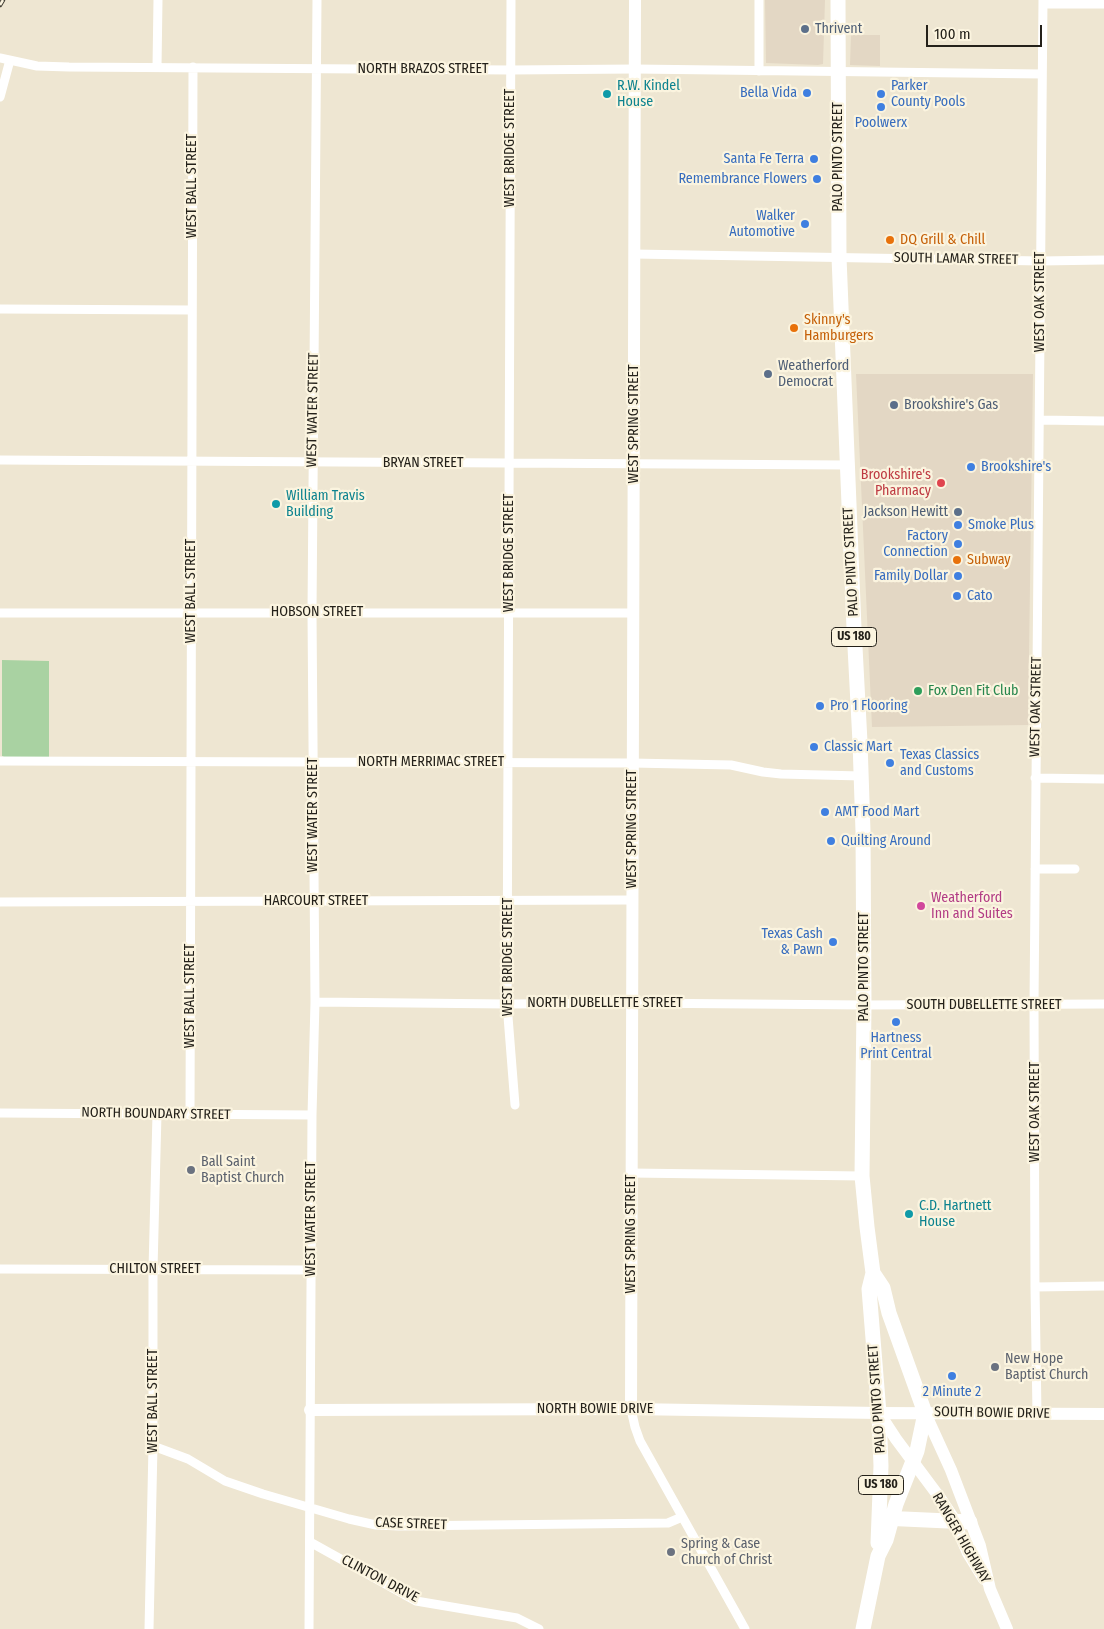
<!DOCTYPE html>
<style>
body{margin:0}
#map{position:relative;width:1104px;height:1629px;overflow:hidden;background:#eee6d2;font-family:"Fira Sans Condensed",sans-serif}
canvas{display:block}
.scale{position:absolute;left:926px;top:25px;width:116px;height:22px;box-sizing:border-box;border:2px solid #24211a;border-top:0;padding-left:6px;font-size:15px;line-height:18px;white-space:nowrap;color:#24211a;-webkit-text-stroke:4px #fbf4df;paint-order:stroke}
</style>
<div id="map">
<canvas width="1104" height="1629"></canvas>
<div class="scale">100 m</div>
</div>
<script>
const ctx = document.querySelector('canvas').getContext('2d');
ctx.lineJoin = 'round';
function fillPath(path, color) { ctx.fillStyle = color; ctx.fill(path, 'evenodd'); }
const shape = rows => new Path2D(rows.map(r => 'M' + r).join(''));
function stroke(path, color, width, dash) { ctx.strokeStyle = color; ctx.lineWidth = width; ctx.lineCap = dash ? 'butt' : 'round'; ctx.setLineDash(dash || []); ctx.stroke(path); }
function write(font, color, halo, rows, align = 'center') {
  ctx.font = font + ' "Fira Sans Condensed",sans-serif'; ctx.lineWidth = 4.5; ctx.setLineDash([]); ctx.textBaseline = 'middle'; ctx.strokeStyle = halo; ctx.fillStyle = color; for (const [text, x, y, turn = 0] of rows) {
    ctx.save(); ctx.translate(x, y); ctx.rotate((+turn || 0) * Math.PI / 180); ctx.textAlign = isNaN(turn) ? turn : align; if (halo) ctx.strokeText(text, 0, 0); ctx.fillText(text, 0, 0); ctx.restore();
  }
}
const commercial = shape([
 [765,0,825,0,823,64,818,65,766,63],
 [851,35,880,35,880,66,850,65],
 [856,374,1033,374,1028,725,872,727]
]);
const green = shape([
 [2,660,49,661,49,758,4,757,2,756]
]);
const street = shape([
 [511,0,507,1004,515,1105],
 [1043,4,1104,4],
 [0,58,37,66,69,67,511,70,635,69,1042,74],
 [157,67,158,0],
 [759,71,759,0],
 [0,97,10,60],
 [634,254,1041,261,1104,260],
 [0,309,192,310],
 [1040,420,1104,421],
 [0,460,846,465],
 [0,613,634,613],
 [0,761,632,763,731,765,763,772,781,774,861,776],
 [1035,778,1104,779],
 [1035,869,1075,869],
 [0,902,632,900],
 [315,1002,507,1004,632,1003,864,1005,1104,1004],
 [0,1113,312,1115],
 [190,1115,193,67],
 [631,1173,862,1176],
 [0,1269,311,1270],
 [1035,1287,1104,1286],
 [631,1409,635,1427,640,1441,745,1629],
 [1037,1414,1035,1287,1034,1004,1043,0],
 [153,1446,188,1459,225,1481,263,1494,349,1519,376,1525,399,1526,668,1523,682,1517],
 [310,1542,416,1601,517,1618,539,1629],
 [149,1629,153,1446,153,1269,157,1114],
 [309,1629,312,1115,315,1002,312,612,317,0]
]);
const secondary = shape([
 [631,1409,635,0],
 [310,1410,631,1409,879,1413,1104,1414],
 [879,1413,896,1439,940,1498,952,1516,968,1553,984,1579],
 [925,1413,951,1470,980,1546,990,1589,1007,1629]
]);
const primary = shape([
 [838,0,839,257,854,628,860,742,863,831,864,1005,862,1176,867,1227,873,1273,883,1288,889,1313,925,1413,917,1451,896,1504,886,1540,878,1556,863,1629],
 [873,1273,869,1289,879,1413,881,1466,878,1543],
 [882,1518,970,1522]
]);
const rail = shape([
 [0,5,3,0]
]);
const markers = [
 [805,29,5,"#5c6f8a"],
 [807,93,5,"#3f7fe0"],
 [607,94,5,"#0f9aa8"],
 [881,94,5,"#3f7fe0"],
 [881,107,5,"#3f7fe0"],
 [814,159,5,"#3f7fe0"],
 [817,179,5,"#3f7fe0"],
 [805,224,5,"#3f7fe0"],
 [890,240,5,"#e8710a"],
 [794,328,5,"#e8710a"],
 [768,374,5,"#5c6f8a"],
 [894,405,5,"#5c6f8a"],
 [971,467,5,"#3f7fe0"],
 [941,483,5,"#e0444e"],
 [276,504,5,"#0f9aa8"],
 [958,512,5,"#5c6f8a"],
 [958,525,5,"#3f7fe0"],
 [958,544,5,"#3f7fe0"],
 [957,560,5,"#e8710a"],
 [958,576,5,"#3f7fe0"],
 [957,596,5,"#3f7fe0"],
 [918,691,5,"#2e9e5b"],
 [820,706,5,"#3f7fe0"],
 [814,747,5,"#3f7fe0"],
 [890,763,5,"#3f7fe0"],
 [825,812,5,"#3f7fe0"],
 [831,841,5,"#3f7fe0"],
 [921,906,5,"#d1479c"],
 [833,942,5,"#3f7fe0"],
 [896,1022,5,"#3f7fe0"],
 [191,1170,5,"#6b7280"],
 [909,1214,5,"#0f9aa8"],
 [995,1367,5,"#6b7280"],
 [952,1376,5,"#3f7fe0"],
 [671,1552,5,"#6b7280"]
];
const shields = [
 [854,637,45],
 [881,1485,45]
];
const shieldNames = [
 ["US 180",854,637],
 ["US 180",881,1485]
];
const serviceNames = [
 ["Thrivent",815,29],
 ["Weatherford",778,366],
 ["Democrat",778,382],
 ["Brookshire's Gas",904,405],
 ["Jackson Hewitt",948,512,"right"]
];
const streetNames = [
 ["NORTH BRAZOS STREET",423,69],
 ["WEST BRIDGE STREET",510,148,-90],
 ["PALO PINTO STREET",838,157,-90],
 ["WEST BALL STREET",192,186,-90],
 ["SOUTH LAMAR STREET",956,259,1],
 ["WEST OAK STREET",1040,302,-90],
 ["WEST WATER STREET",313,410,-89],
 ["WEST SPRING STREET",634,424,-90],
 ["BRYAN STREET",423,463],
 ["WEST BRIDGE STREET",509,553,-90],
 ["PALO PINTO STREET",851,562,-93],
 ["WEST BALL STREET",191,591,-90],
 ["HOBSON STREET",317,612],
 ["WEST OAK STREET",1036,707,-89],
 ["NORTH MERRIMAC STREET",431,762],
 ["WEST WATER STREET",313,815,-90],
 ["WEST SPRING STREET",632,829,-90],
 ["HARCOURT STREET",316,901],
 ["WEST BRIDGE STREET",508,957,-90],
 ["PALO PINTO STREET",864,967,-90],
 ["WEST BALL STREET",190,996,-90],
 ["NORTH DUBELLETTE STREET",605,1003],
 ["SOUTH DUBELLETTE STREET",984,1005],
 ["WEST OAK STREET",1035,1112,-90],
 ["NORTH BOUNDARY STREET",156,1114,1],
 ["WEST WATER STREET",311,1219,-90],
 ["WEST SPRING STREET",631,1234,-90],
 ["CHILTON STREET",155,1269],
 ["PALO PINTO STREET",877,1399,-94],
 ["WEST BALL STREET",153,1401,-90],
 ["NORTH BOWIE DRIVE",595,1409],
 ["SOUTH BOWIE DRIVE",992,1413,1],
 ["CASE STREET",411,1524,2],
 ["RANGER HIGHWAY",961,1538,60],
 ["CLINTON DRIVE",380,1579,28]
];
const cultureNames = [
 ["R.W. Kindel",617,86],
 ["House",617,102],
 ["William Travis",286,496],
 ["Building",286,512],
 ["C.D. Hartnett",919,1206],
 ["House",919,1222]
];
const shopNames = [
 ["Parker",891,86],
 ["County Pools",891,102],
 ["Bella Vida",797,93,"right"],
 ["Poolwerx",881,123,"center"],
 ["Santa Fe Terra",804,159,"right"],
 ["Remembrance Flowers",807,179,"right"],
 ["Walker",795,216,"right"],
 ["Automotive",795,232,"right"],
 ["Brookshire's",981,467],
 ["Smoke Plus",968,525],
 ["Factory",948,536,"right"],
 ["Connection",948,552,"right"],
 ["Family Dollar",948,576,"right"],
 ["Cato",967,596],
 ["Pro 1 Flooring",830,706],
 ["Classic Mart",824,747],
 ["Texas Classics",900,755],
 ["and Customs",900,771],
 ["AMT Food Mart",835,812],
 ["Quilting Around",841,841],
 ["Texas Cash",823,934,"right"],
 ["& Pawn",823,950,"right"],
 ["Hartness",896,1038,"center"],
 ["Print Central",896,1054,"center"],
 ["2 Minute 2",952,1392,"center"]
];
const foodNames = [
 ["DQ Grill & Chill",900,240],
 ["Skinny's",804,320],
 ["Hamburgers",804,336],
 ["Subway",967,560]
];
const healthNames = [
 ["Brookshire's",931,475],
 ["Pharmacy",931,491]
];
const leisureNames = [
 ["Fox Den Fit Club",928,691]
];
const hotelNames = [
 ["Weatherford",931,898],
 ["Inn and Suites",931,914]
];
const worshipNames = [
 ["Ball Saint",201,1162],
 ["Baptist Church",201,1178],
 ["New Hope",1005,1359],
 ["Baptist Church",1005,1375],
 ["Spring & Case",681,1544],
 ["Church of Christ",681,1560]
];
fillPath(commercial, '#e3d7c4');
fillPath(green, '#a9d2a2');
stroke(street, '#fff', 9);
stroke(secondary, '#fff', 12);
stroke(primary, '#fff', 15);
stroke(rail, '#423e35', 4.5);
stroke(rail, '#fbf4df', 2.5, [8]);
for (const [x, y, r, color] of markers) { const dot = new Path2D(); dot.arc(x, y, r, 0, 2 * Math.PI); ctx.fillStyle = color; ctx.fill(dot); stroke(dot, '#fbf4df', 2); }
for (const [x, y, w] of shields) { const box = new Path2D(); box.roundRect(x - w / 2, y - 9.5, w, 19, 4); ctx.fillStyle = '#fbf4df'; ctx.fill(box); stroke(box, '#24211a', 1); }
write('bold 12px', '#24211a', null, shieldNames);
write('14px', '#4e5e75', '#fbf4df', serviceNames, 'left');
write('14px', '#24211a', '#fbf4df', streetNames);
write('14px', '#0d838f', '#fbf4df', cultureNames, 'left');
write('14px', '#366cbe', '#fbf4df', shopNames, 'left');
write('14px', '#c56008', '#fbf4df', foodNames, 'left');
write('14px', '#be3a42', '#fbf4df', healthNames, 'right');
write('14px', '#27864d', '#fbf4df', leisureNames, 'left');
write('14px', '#b23c85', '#fbf4df', hotelNames, 'left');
write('14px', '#5b616d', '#fbf4df', worshipNames, 'left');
</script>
